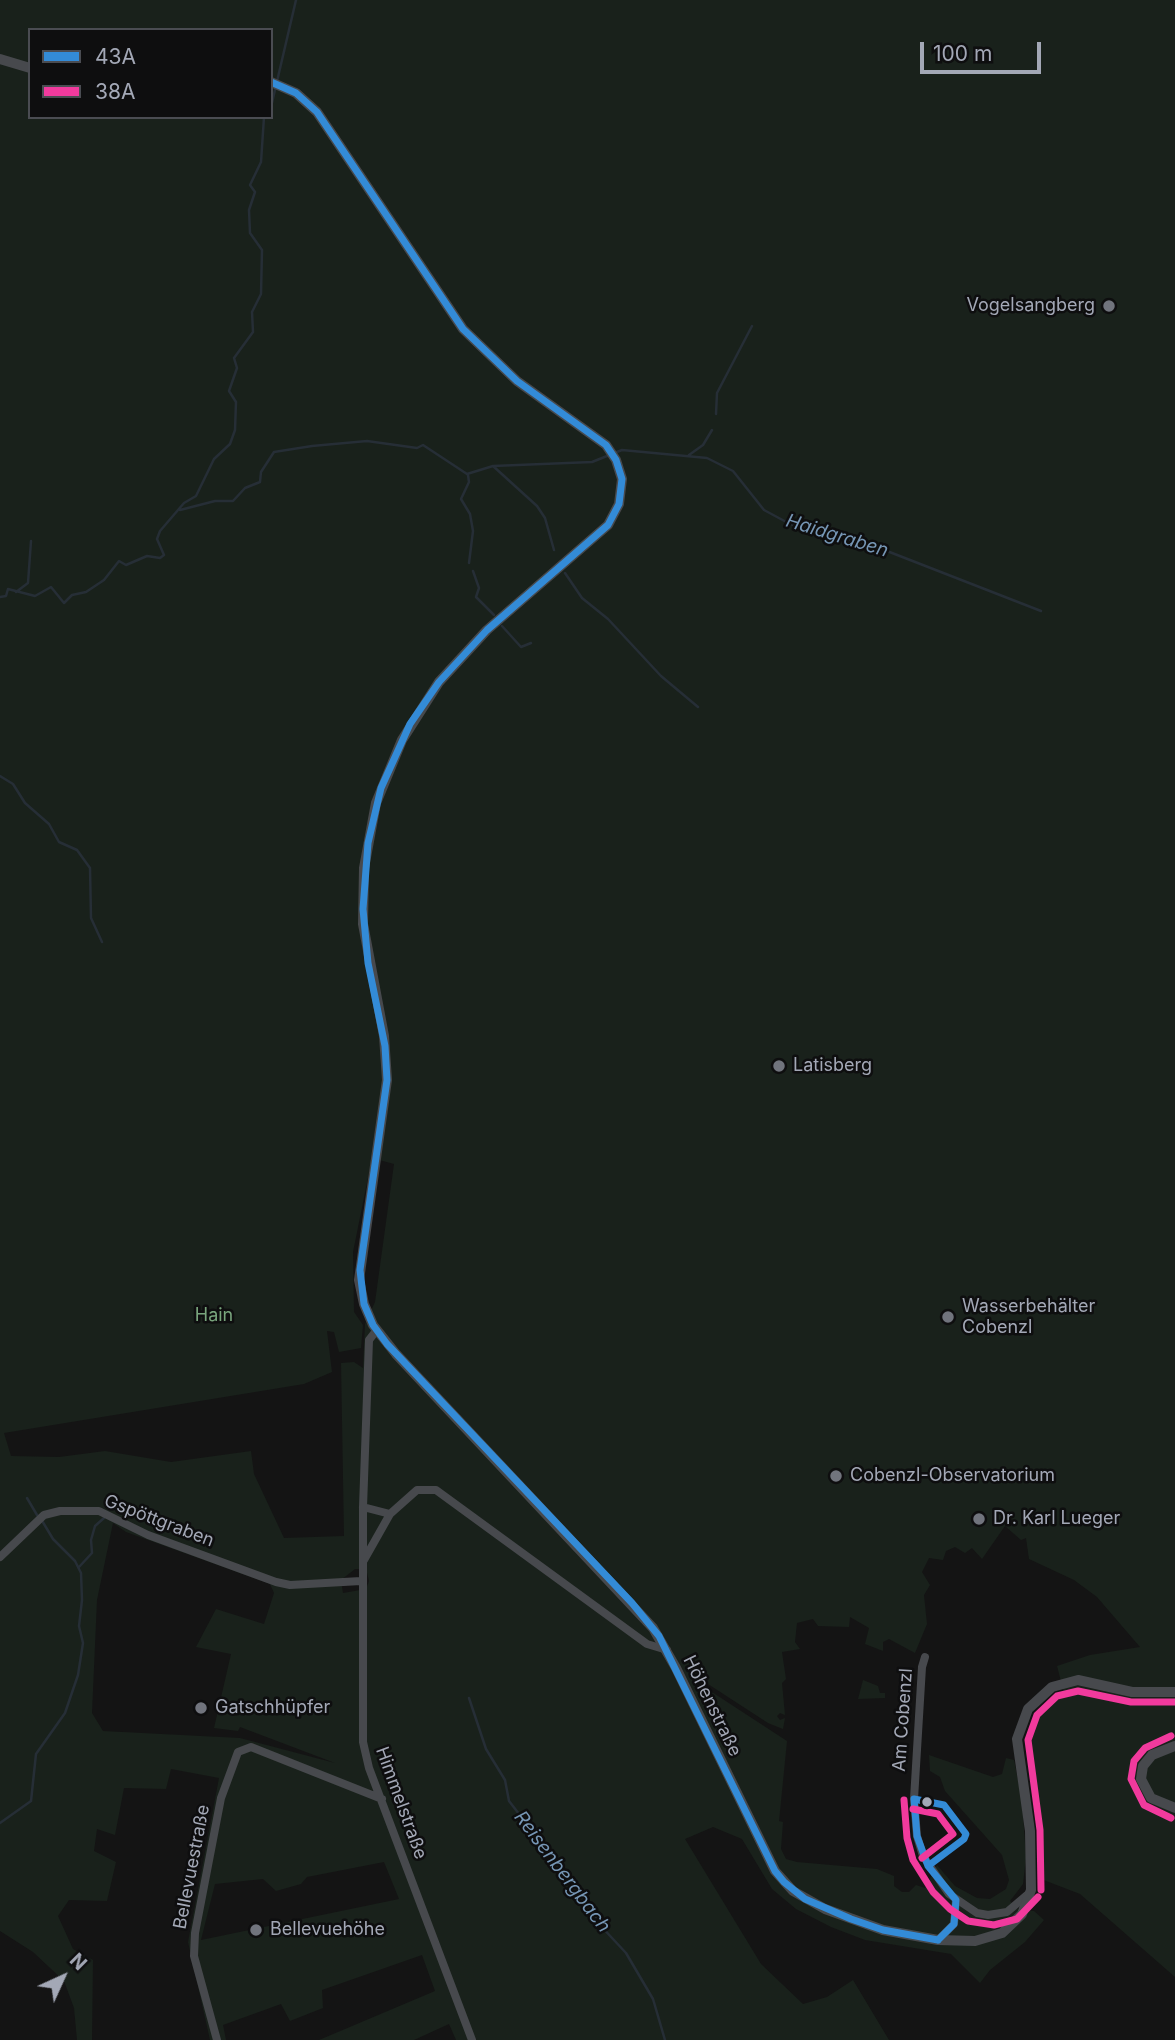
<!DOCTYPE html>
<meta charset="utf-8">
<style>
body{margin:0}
#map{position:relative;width:1175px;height:2040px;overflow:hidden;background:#141414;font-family:Inter,sans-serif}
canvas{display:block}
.legend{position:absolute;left:28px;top:28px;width:245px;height:91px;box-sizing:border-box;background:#0e0e0f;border:2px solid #4a4c52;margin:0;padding:9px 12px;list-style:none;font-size:21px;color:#a3a8b6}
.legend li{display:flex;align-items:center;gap:14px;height:35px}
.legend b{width:35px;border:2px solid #4a4c52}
.north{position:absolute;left:28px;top:1942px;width:70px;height:70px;-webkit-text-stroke:5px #0e0e0f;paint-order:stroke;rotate:45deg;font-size:19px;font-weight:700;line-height:28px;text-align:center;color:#a3a8b6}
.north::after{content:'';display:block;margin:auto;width:24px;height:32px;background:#a3a8b6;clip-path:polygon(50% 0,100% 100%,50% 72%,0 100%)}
.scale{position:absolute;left:920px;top:42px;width:121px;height:32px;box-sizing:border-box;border:4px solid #a3a8b6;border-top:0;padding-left:9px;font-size:21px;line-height:24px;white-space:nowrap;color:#a3a8b6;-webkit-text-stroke:5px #0e0e0f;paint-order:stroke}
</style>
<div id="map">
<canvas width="1175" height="2040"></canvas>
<ul class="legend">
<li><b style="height:9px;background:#338bd7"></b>43A</li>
<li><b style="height:9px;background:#f13a9d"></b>38A</li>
</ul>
<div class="north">N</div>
<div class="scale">100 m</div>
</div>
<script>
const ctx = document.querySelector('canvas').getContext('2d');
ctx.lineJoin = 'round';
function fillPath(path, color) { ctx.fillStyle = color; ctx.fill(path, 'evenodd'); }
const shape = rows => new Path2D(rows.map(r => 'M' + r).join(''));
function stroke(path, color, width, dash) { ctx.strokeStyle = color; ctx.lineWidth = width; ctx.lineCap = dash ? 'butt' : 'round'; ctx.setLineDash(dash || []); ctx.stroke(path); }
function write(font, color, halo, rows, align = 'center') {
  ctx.font = font + ' Inter,sans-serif'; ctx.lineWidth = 5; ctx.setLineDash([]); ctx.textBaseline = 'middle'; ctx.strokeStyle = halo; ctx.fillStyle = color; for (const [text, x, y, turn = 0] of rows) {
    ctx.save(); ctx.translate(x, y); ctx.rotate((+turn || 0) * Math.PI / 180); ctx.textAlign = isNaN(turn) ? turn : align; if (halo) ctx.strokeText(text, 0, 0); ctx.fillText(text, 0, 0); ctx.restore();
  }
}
const green = shape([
 [0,0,1175,0,1175,1977,1080,1894,1041,1879,1041,1829,1029,1749,1032,1727,1045,1706,1064,1693,1057,1666,1090,1655,1140,1647,1097,1597,1074,1580,1029,1559,1026,1538,1021,1540,1005,1526,982,1559,972,1548,965,1553,955,1547,946,1551,943,1560,929,1558,922,1572,930,1585,924,1595,927,1624,915,1653,889,1639,883,1642,883,1651,865,1644,869,1628,850,1617,849,1627,818,1626,813,1619,797,1623,795,1642,800,1649,782,1652,786,1679,782,1683,785,1715,780,1713,777,1716,780,1720,785,1718,783,1729,768,1723,691,1673,692,1679,787,1741,779,1821,783,1822,781,1849,786,1859,797,1862,877,1869,894,1876,894,1886,902,1892,909,1892,916,1885,925,1888,937,1865,955,1886,977,1898,990,1899,1006,1889,1009,1880,1002,1855,945,1791,940,1777,930,1771,929,1755,993,1777,1002,1774,1006,1758,1014,1760,1022,1800,1026,1858,1023,1884,1010,1901,1019,1910,1034,1911,1044,1920,1025,1942,990,1970,980,1983,951,1954,865,1940,831,1927,796,1909,772,1889,742,1839,713,1827,685,1839,761,1964,803,2004,827,1997,853,1980,889,2040,456,2040,449,2024,414,2040,319,2040,435,1991,422,1955,322,1990,323,2008,290,2021,281,2004,223,2025,226,2040,210,2040,188,1942,219,1778,171,1769,166,1789,124,1788,115,1835,97,1829,94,1851,116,1862,107,1901,69,1900,58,1916,73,1949,93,1960,92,2040,77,2040,74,2008,64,1981,33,1952,0,1931],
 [30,30,271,30,271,117,30,117],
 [372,1158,394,1164,375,1302,365,1324,363,1368,354,1362,341,1363,344,1536,284,1538,254,1474,251,1451,171,1462,105,1451,59,1457,11,1456,4,1433,304,1384,332,1372,327,1331,334,1332,339,1352,361,1348,363,1325,354,1312,353,1252],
 [113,1523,126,1532,270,1584,274,1593,264,1624,216,1609,196,1647,231,1654,214,1728,238,1731,240,1727,335,1763,240,1738,103,1731,92,1713,97,1600],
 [355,1569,366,1569,369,1581,366,1589,343,1593,341,1580],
 [384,1862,399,1899,201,1940,215,1884,263,1879,276,1891,301,1884,307,1877],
 [863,1680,878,1686,880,1693,885,1693,885,1698,858,1699]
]);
const stream = shape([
 [271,107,296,0],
 [716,414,717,393,752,326],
 [689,455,703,445,712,430],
 [493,466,537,506,545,518,554,550],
 [468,475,469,482,461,499,470,514,473,531,469,563],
 [180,510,215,501,233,501,245,488,260,482,261,472,274,452,312,446,367,441,417,448,423,445,467,474,493,466,592,462,622,450,707,458,733,471,764,510,790,524,869,544,1041,611],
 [473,571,479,588,476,597,494,615],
 [565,573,582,598,608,619,661,676,698,707],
 [16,592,28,583,31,541],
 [0,597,6,596,8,589,35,596,51,587,64,603,72,595,86,592,104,580,119,561,126,565,147,556,160,558,164,555,157,539,160,531,184,503,196,496,214,459,230,444,235,430,236,402,229,391,237,368,234,358,253,332,252,312,261,294,262,250,250,233,249,210,255,192,250,185,261,162,264,117],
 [502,626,521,647,531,643],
 [0,776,13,784,25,803,49,824,59,842,77,850,90,868,91,918,102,942],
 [27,1498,37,1515],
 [79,1567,92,1553,91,1540,95,1526,104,1518],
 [469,1698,486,1749,505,1780,509,1801,594,1911,599,1924,626,1953,653,1999,665,2040],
 [0,1823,31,1801,36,1754,65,1713,78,1675,83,1643,79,1626,82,1600,81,1573,75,1561,53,1539,41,1519]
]);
const minor = shape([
 [376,1331,369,1340,363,1507,363,1742,369,1768,472,2040],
 [363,1507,390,1514,417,1490,436,1490,647,1644,667,1650],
 [0,1557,44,1515,60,1511,99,1511,148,1535,276,1582,290,1585,361,1581],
 [364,1560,390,1514],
 [925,1657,922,1667,914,1799,917,1836,923,1856,949,1894,977,1913,988,1915,1007,1912,1027,1895],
 [938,1940,954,1924,956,1900],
 [217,2040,194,1956,195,1933,221,1798,238,1752,251,1747,382,1799]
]);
const tertiary = shape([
 [0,59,30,68],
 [271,82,296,93,317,112,463,329,517,381,606,445,616,460,622,479,619,504,608,525,487,630,439,682,402,740,376,803,364,868,363,924,384,1036,387,1080,359,1280,364,1304,373,1325,396,1354,653,1628,676,1668,775,1871,793,1891,825,1909,883,1930,938,1940,975,1941,1002,1933,1022,1914,1031,1890,1030,1831,1017,1739,1028,1709,1052,1687,1078,1680,1132,1692,1175,1692],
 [1175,1746,1152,1755,1143,1766,1141,1779,1151,1798,1175,1808]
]);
const bus1 = shape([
 [271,82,296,93,317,112,463,329,517,381,606,445,616,460,622,479,619,504,608,525,487,630,439,682,410,724,381,788,368,843,363,909,368,963,385,1046,387,1080,360,1270,364,1304,373,1325,387,1344,632,1603,659,1636,775,1871,784,1882,805,1899,851,1919,883,1930,938,1940],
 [914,1799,944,1805,966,1834,964,1839,928,1866,917,1836,914,1799],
 [928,1866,956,1900,954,1924,938,1940]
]);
const bus2 = shape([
 [904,1800,907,1838,913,1860,933,1892,950,1909,968,1921,994,1925,1017,1919,1038,1897],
 [913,1809,938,1814,953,1834,922,1858],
 [1171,1818,1144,1805,1131,1779,1134,1761,1145,1748,1171,1736],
 [1041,1890,1040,1830,1028,1740,1037,1715,1057,1696,1078,1691,1131,1702,1175,1702]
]);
const markers = [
 [1109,306,7,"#71747d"],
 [779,1066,7,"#71747d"],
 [948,1317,7,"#71747d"],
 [836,1476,7,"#71747d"],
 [979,1519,7,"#71747d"],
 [201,1708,7,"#71747d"],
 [927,1802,6,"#a3a8b6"],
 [256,1930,7,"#71747d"]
];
const poiNames = [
 ["Vogelsangberg",1095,306,"right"],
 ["Latisberg",793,1066],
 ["Wasserbehälter",962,1307],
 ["Cobenzl",962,1328],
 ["Cobenzl-Observatorium",850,1476],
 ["Dr. Karl Lueger",993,1519],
 ["Gatschhüpfer",215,1708],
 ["Bellevuehöhe",270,1930]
];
const parkNames = [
 ["Hain",214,1316]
];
const streetNames = [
 ["Gspöttgraben",159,1521,21],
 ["Höhenstraße",712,1706,64],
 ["Am Cobenzl",903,1720,-86],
 ["Himmelstraße",401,1803,70],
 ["Bellevuestraße",192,1867,-79]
];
const waterNames = [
 ["Haidgraben",837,536,17],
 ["Reisenbergbach",562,1872,53]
];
fillPath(green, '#19211b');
stroke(stream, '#262e36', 2.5);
stroke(minor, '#47494d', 8);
stroke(tertiary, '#47494d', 10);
stroke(bus1, '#338bd7', 7);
stroke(bus2, '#f13a9d', 7);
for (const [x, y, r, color] of markers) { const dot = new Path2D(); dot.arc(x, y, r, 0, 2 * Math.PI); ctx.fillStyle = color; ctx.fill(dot); stroke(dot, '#0e0e0f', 2.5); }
write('18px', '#a3a8b6', '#0e0e0f', poiNames, 'left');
write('18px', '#78a47c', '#0e0e0f', parkNames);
write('18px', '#a3a8b6', '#0e0e0f', streetNames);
write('italic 19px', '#7696b5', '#0e0e0f', waterNames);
</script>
